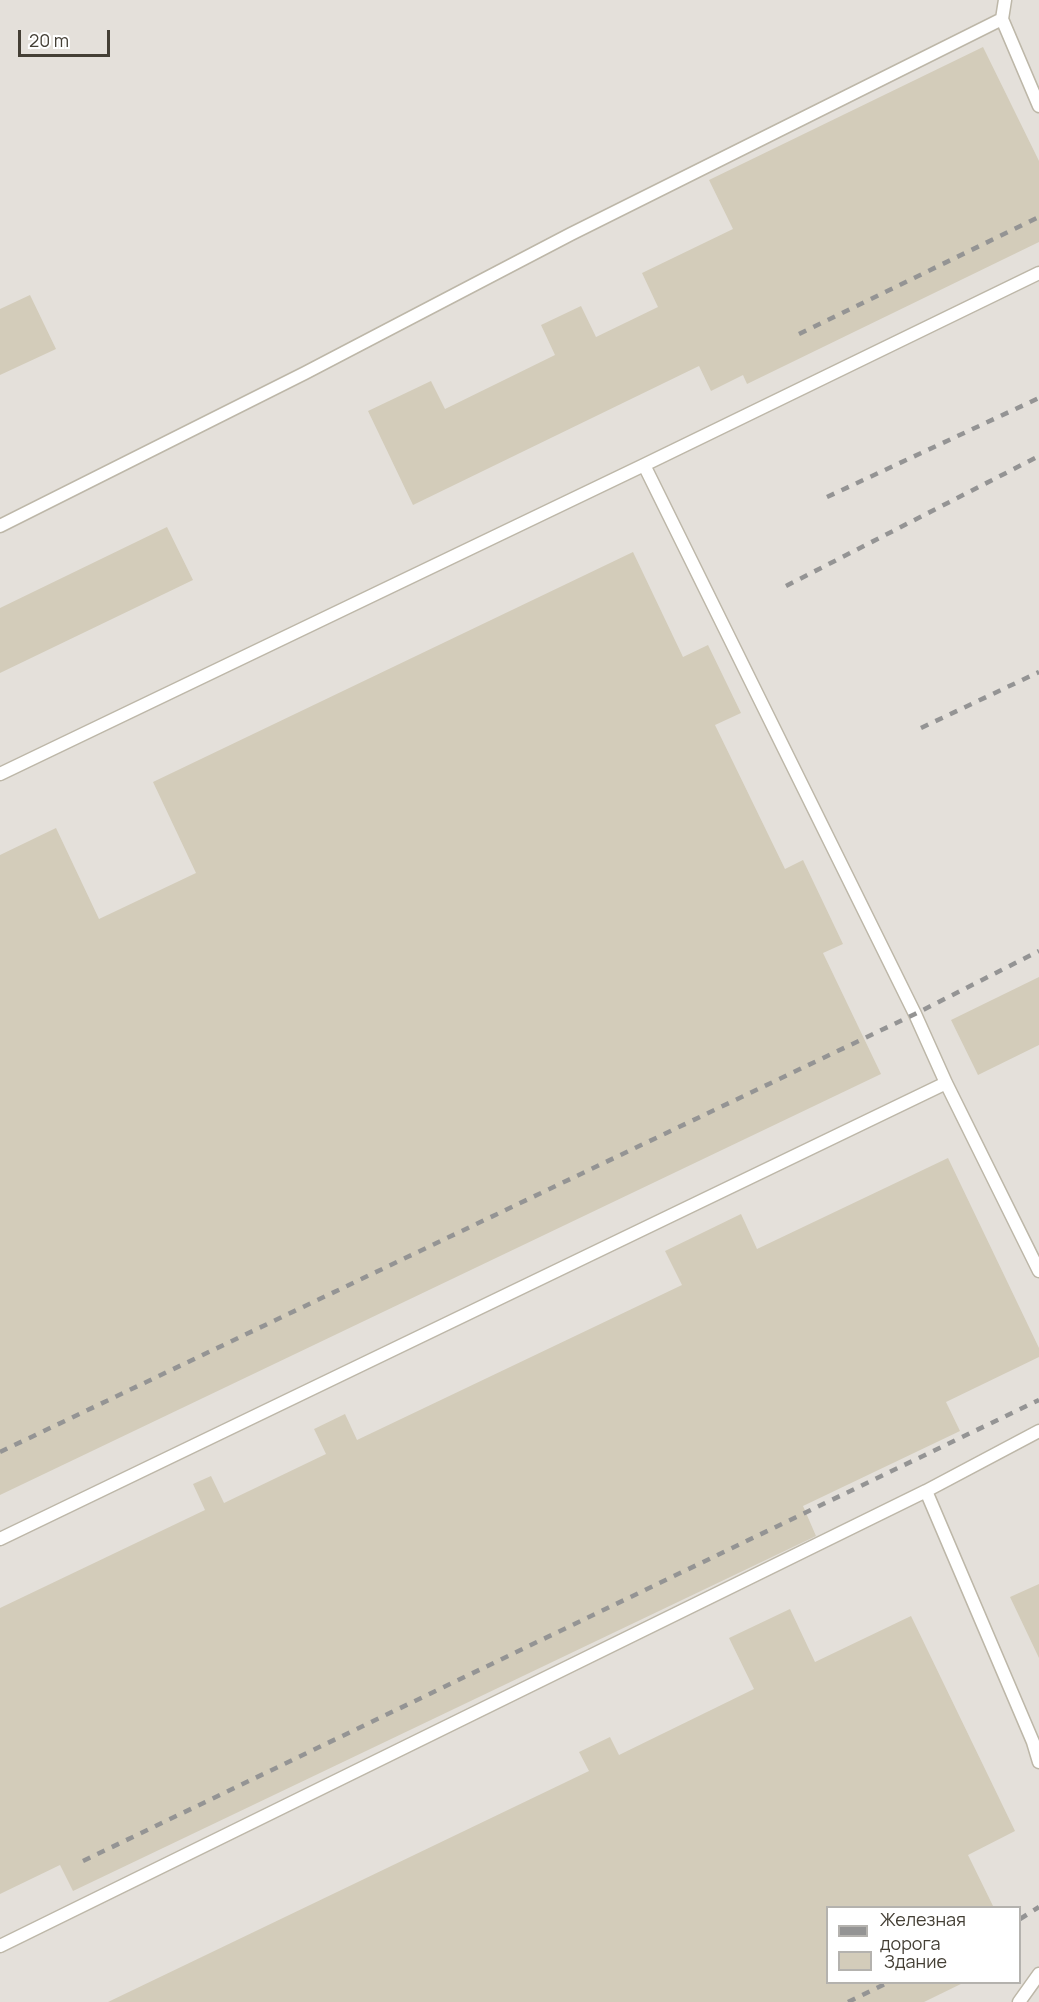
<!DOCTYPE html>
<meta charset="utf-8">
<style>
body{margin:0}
#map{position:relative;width:1039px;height:2002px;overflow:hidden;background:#f2efe5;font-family:Manrope,sans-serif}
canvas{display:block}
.legend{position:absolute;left:826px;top:1906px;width:195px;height:78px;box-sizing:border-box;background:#fff;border:2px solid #b4b2ae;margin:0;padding:8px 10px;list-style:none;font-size:18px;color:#443f35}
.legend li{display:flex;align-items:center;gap:12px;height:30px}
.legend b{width:30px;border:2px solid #b4b2ae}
.scale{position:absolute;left:18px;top:30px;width:92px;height:27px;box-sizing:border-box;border:3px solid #443f35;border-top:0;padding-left:8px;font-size:18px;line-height:21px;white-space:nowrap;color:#443f35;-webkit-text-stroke:4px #fff;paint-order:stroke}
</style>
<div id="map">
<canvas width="1039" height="2002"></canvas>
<ul class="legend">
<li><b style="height:8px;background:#949494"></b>Железная дорога</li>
<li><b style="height:16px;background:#d3ccba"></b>Здание</li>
</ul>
<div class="scale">20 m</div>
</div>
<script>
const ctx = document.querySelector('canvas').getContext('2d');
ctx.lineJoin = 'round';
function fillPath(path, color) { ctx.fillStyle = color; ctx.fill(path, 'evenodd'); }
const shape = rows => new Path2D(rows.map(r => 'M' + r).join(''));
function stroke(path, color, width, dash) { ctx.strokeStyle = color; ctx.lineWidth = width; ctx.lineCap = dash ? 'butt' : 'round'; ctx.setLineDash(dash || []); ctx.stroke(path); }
const industrial = shape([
 [0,0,1039,0,1039,2002,0,2002],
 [828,1908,1020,1908,1020,1982,828,1982]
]);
const building = shape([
 [983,47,1039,161,1039,242,747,384,743,375,711,391,699,366,413,505,368,411,431,381,445,409,555,355,541,325,581,306,596,337,658,307,642,273,733,229,709,180],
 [30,295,56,349,0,375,0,309],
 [167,527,193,580,0,673,0,608],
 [633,552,683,657,708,645,741,713,715,725,785,869,803,860,843,944,823,953,881,1074,0,1495,0,855,56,828,99,919,196,873,153,782],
 [1039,977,1039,1045,978,1075,951,1020],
 [948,1158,1039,1348,1039,1357,946,1402,960,1431,803,1506,816,1536,73,1891,60,1865,0,1894,0,1608,205,1510,193,1484,211,1476,224,1503,326,1454,314,1429,345,1414,357,1440,682,1285,665,1251,741,1214,757,1249],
 [1039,1584,1039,1658,1010,1597],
 [790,1609,815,1662,911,1616,1015,1831,968,1855,994,1908,828,1908,828,1982,965,1982,924,2002,108,2002,589,1771,579,1752,610,1737,619,1755,754,1689,729,1638]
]);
const service = shape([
 [1005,0,1002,19,1039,106],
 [644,465,915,1014,946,1083,1039,1271],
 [0,526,305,373,571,234,1002,19],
 [0,774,644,465,1039,273],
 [926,1491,1033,1742,1039,1762],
 [0,1539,946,1083],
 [0,1946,926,1491,1039,1431],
 [1019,2002,1039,1974]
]);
const rail = shape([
 [799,334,1039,217],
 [827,497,1039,398],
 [786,586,1039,456],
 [921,728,1039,672],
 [0,1452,915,1014,1039,951],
 [83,1861,1039,1400],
 [1020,1919,1039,1907],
 [848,2002,889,1982]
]);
fillPath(industrial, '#e4e0da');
fillPath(building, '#d3ccba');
stroke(service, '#bdb7a8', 15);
stroke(service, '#fff', 12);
stroke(rail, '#949494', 4.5, [8, 8]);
</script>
